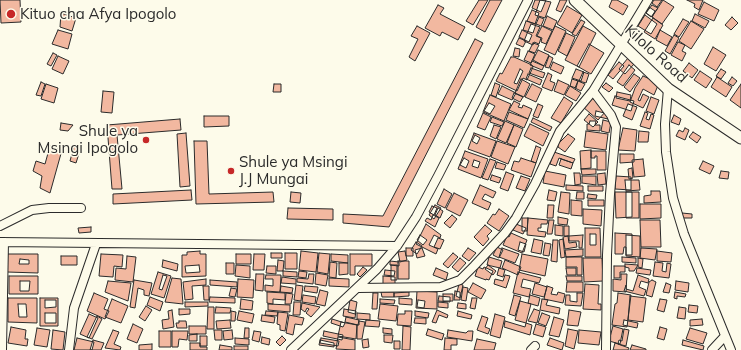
<!DOCTYPE html>
<style>
body{margin:0}
canvas{display:block;background:#fdfbea}
</style>
<canvas width="741" height="350"></canvas>
<script>
const ctx = document.querySelector('canvas').getContext('2d');
ctx.lineJoin = 'round';
function fillPath(path, color) { ctx.fillStyle = color; ctx.fill(path, 'evenodd'); }
const shape = rows => new Path2D(rows.map(r => 'M' + r).join(''));
function stroke(path, color, width, dash) { ctx.strokeStyle = color; ctx.lineWidth = width; ctx.lineCap = dash ? 'butt' : 'round'; ctx.setLineDash(dash || []); ctx.stroke(path); }
function write(font, color, halo, rows, align = 'center') {
  ctx.font = font + ' Mulish,sans-serif'; ctx.lineWidth = 3; ctx.setLineDash([]); ctx.textBaseline = 'middle'; ctx.strokeStyle = halo; ctx.fillStyle = color; for (const [text, x, y, turn = 0] of rows) {
    ctx.save(); ctx.translate(x, y); ctx.rotate((+turn || 0) * Math.PI / 180); ctx.textAlign = isNaN(turn) ? turn : align; if (halo) ctx.strokeText(text, 0, 0); ctx.fillText(text, 0, 0); ctx.restore();
  }
}
const building = shape([
 [0,0,20,0,21,22,1,23,0,0],
 [479,0,488,0,473,25,466,21,479,0],
 [490,0,502,0,485,32,476,27,490,0],
 [535,0,546,0,541,12,532,8,535,0],
 [540,0,551,2,545,18,535,15,540,0],
 [560,0,567,0,561,12,556,10,560,0],
 [612,0,617,0,628,6,623,15,609,7,612,0],
 [654,0,662,0,657,7,652,3,654,0],
 [663,0,674,7,662,24,652,17,663,0],
 [687,0,703,0,699,10,694,7,695,4,687,0],
 [704,2,719,10,714,21,698,14,704,2],
 [438,5,444,8,440,14,465,27,458,40,442,32,440,36,425,28,438,5],
 [652,5,658,8,651,17,646,13,652,5],
 [567,6,582,15,572,33,557,24,567,6],
 [649,7,655,11,652,17,646,13,649,7],
 [532,10,539,13,535,24,527,21,532,10],
 [61,13,76,18,72,31,60,27,61,13],
 [695,14,709,21,705,28,692,21,695,14],
 [645,15,657,24,651,34,638,26,645,15],
 [547,16,557,21,553,30,543,26,547,16],
 [539,17,544,19,541,26,536,24,539,17],
 [732,17,738,23,731,30,725,25,732,17],
 [653,18,663,25,655,39,644,32,653,18],
 [683,19,689,22,679,37,674,34,683,19],
 [581,20,585,22,576,36,572,34,581,20],
 [526,21,536,24,533,33,523,30,526,21],
 [691,21,704,29,691,49,679,41,691,21],
 [531,24,540,27,536,36,541,38,539,44,534,42,533,45,524,41,531,24],
 [417,26,430,33,415,61,409,57,418,39,411,36,417,26],
 [542,26,552,31,546,44,541,42,542,38,537,36,542,26],
 [555,26,566,31,555,55,544,50,555,26],
 [583,26,596,33,579,67,565,60,583,26],
 [58,30,72,34,68,49,52,44,58,30],
 [522,30,532,35,529,42,519,37,522,30],
 [660,30,672,37,667,46,656,40,660,30],
 [566,33,575,37,567,56,558,51,566,33],
 [674,35,679,38,670,54,665,51,674,35],
 [519,38,526,41,523,47,516,44,519,38],
 [475,39,483,43,389,227,343,223,343,214,383,216,475,39],
 [678,42,685,45,682,51,686,53,682,61,671,55,678,42],
 [533,43,539,45,535,53,529,51,533,43],
 [589,44,604,53,591,74,577,66,589,44],
 [713,47,726,55,716,71,704,64,713,47],
 [515,48,520,49,519,57,513,56,515,48],
 [538,50,549,55,544,66,533,60,538,50],
 [528,51,535,54,531,63,524,60,528,51],
 [53,53,57,55,51,66,47,64,53,53],
 [58,56,69,61,63,74,52,69,58,56],
 [549,56,553,58,549,68,545,67,549,56],
 [511,57,514,57,532,65,533,67,527,80,523,78,517,91,496,81,500,73,502,74,511,57],
 [520,69,523,71,517,84,514,83,520,69],
 [628,58,634,64,625,74,619,69,628,58],
 [532,61,544,66,542,70,530,65,532,61],
 [553,62,564,67,561,74,550,69,553,62],
 [619,62,624,66,613,79,608,75,619,62],
 [689,63,698,70,692,78,683,71,689,63],
 [629,65,635,70,623,86,617,82,629,65],
 [531,68,545,73,543,78,529,73,531,68],
 [576,69,584,72,581,81,572,78,576,69],
 [721,69,726,72,721,79,716,76,721,69],
 [700,71,712,79,706,88,694,80,700,71],
 [583,72,589,74,586,83,579,81,583,72],
 [548,73,552,75,550,81,555,83,552,91,542,87,548,73],
 [528,74,542,80,540,85,526,79,528,74],
 [634,74,640,78,630,92,624,87,634,74],
 [643,76,659,83,654,95,643,89,638,100,640,101,643,94,649,97,643,108,630,102,635,88,643,76],
 [717,77,732,87,726,97,711,87,717,77],
 [732,77,737,81,733,86,728,83,732,77],
 [521,79,530,84,524,97,515,93,521,79],
 [572,79,578,81,576,88,570,86,572,79],
 [558,80,569,85,564,95,554,91,558,80],
 [578,81,585,84,581,91,575,88,578,81],
 [41,82,45,84,41,96,36,95,41,82],
 [495,83,500,85,496,97,491,95,495,83],
 [606,83,613,88,609,92,602,87,606,83],
 [46,84,58,88,54,103,41,99,46,84],
 [274,84,281,84,281,92,273,92,274,84],
 [532,84,542,89,536,102,525,97,532,84],
 [741,84,741,108,730,100,741,84],
 [502,86,516,93,512,100,498,94,502,86],
 [570,86,581,93,576,101,565,95,570,86],
 [103,91,114,92,112,113,101,112,103,91],
 [617,92,631,95,630,101,616,98,617,92],
 [514,93,523,97,520,102,512,98,514,93],
 [490,95,511,104,504,121,483,112,490,95],
 [615,96,634,101,631,111,612,105,615,96],
 [564,97,573,103,561,123,551,118,564,97],
 [591,97,606,111,598,120,583,107,591,97],
 [651,97,659,100,654,114,646,111,651,97],
 [514,101,520,104,518,107,522,108,523,105,532,109,528,119,509,110,514,101],
 [489,103,495,106,490,114,484,111,489,103],
 [538,104,543,106,538,118,533,116,538,104],
 [628,104,637,107,632,120,623,116,628,104],
 [596,111,609,114,608,119,595,116,596,111],
 [509,112,528,119,524,128,506,120,509,112],
 [645,112,648,113,646,119,649,120,651,114,654,115,650,129,640,126,645,112],
 [483,113,491,117,485,130,477,127,483,113],
 [589,114,598,122,593,127,584,120,589,114],
 [674,115,681,119,679,125,671,122,674,115],
 [204,116,229,116,229,126,204,127,204,116],
 [492,117,504,122,502,126,490,122,492,117],
 [533,118,552,127,550,131,531,122,533,118],
 [180,119,181,130,117,135,122,189,112,189,107,125,180,119],
 [603,120,611,122,609,133,601,131,603,120],
 [505,121,514,125,506,143,497,139,505,121],
 [590,121,596,121,595,125,600,125,600,131,587,130,587,124,589,124,590,121],
 [61,123,73,125,68,131,60,130,61,123],
 [530,124,549,133,543,146,524,136,530,124],
 [494,125,501,127,496,139,490,136,494,125],
 [514,125,523,129,516,147,507,143,514,125],
 [623,128,637,130,635,151,618,150,623,128],
 [685,128,689,130,685,140,676,136,679,130,683,132,685,128],
 [586,131,608,134,606,150,584,147,586,131],
 [639,131,649,132,648,142,638,142,639,131],
 [693,132,701,137,697,143,689,137,693,132],
 [186,133,190,186,180,187,177,134,186,133],
 [474,133,496,141,490,157,468,149,474,133],
 [568,134,575,139,565,152,558,147,558,144,568,134],
 [475,135,480,138,477,144,472,141,475,135],
 [194,141,207,141,209,194,273,192,274,202,196,204,194,141],
 [497,141,515,147,508,164,491,157,497,141],
 [50,146,62,150,50,193,40,188,42,176,33,171,36,161,45,164,50,146],
 [74,146,81,147,76,163,70,161,74,146],
 [536,146,541,148,536,163,531,161,536,146],
 [591,150,591,168,581,169,580,151,591,150],
 [465,151,488,159,481,178,458,169,465,151],
 [474,160,480,162,478,168,472,166,474,160],
 [591,151,606,151,606,170,597,170,597,156,595,156,595,158,591,158,591,151],
 [554,152,575,159,573,163,559,158,556,166,550,164,554,152],
 [620,154,634,154,634,162,620,163,620,154],
 [464,158,469,161,466,168,460,165,464,158],
 [521,158,536,163,531,177,511,170,514,161,519,162,521,158],
 [490,159,496,161,488,180,482,178,490,159],
 [561,159,573,163,571,169,559,165,561,159],
 [643,159,645,176,634,177,632,160,643,159],
 [703,161,714,166,710,174,699,169,703,161],
 [497,162,506,165,504,170,495,168,497,162],
 [632,168,633,178,629,179,628,169,632,168],
 [581,169,596,169,596,174,582,175,581,169],
 [545,171,566,175,564,187,543,183,545,171],
 [721,171,729,172,728,179,719,178,721,171],
 [506,172,514,175,508,191,500,188,506,172],
 [574,173,580,173,581,184,575,185,574,173],
 [605,173,606,184,598,185,597,174,605,173],
 [492,175,501,178,499,183,490,180,492,175],
 [521,176,530,179,525,191,516,188,521,176],
 [582,176,596,176,596,185,582,183,582,176],
 [616,176,631,177,631,190,615,189,616,176],
 [625,180,639,180,640,190,626,191,625,180],
 [480,185,496,192,493,198,485,194,482,199,491,203,488,210,472,203,480,185],
 [566,185,583,186,583,191,566,190,566,185],
 [588,186,603,186,603,191,588,191,588,186],
 [444,189,452,194,445,208,437,204,444,189],
 [191,190,192,200,113,204,113,194,191,190],
 [549,190,557,192,555,201,547,200,549,190],
 [651,191,660,191,661,202,644,203,644,196,651,195,651,191],
 [291,192,301,193,300,203,290,202,291,192],
 [561,192,570,193,569,214,558,212,561,192],
 [577,192,584,192,584,199,576,199,577,192],
 [615,192,632,192,632,217,616,218,615,192],
 [626,192,639,192,639,218,626,218,626,192],
 [454,193,468,200,460,216,446,209,454,193],
 [588,194,597,195,596,199,587,198,588,194],
 [571,200,582,201,582,216,571,215,571,200],
 [588,200,604,200,604,206,588,206,588,200],
 [640,204,661,204,661,218,640,219,640,204],
 [435,205,441,208,434,219,429,215,435,205],
 [548,205,554,205,553,218,547,218,548,205],
 [432,206,437,208,434,215,429,212,432,206],
 [288,208,333,209,333,220,287,219,288,208],
 [438,208,443,211,440,218,435,215,438,208],
 [499,209,509,216,499,231,487,223,493,214,495,215,499,209],
 [583,209,602,210,601,226,583,224,583,209],
 [682,213,692,214,692,218,682,218,682,213],
 [433,215,439,218,435,227,425,221,427,218,431,220,433,215],
 [452,215,457,219,450,228,444,223,452,215],
 [558,217,568,219,567,225,558,224,558,217],
 [522,218,528,218,527,231,522,231,522,218],
 [528,218,548,220,547,224,541,224,541,228,538,228,538,231,546,232,545,237,527,235,528,218],
 [549,220,554,220,552,234,547,234,549,220],
 [640,220,660,220,661,247,641,247,640,220],
 [426,224,441,235,440,238,434,235,429,245,438,249,436,254,416,244,426,224],
 [516,224,526,228,523,234,513,230,516,224],
 [485,225,492,231,487,236,489,239,483,246,474,237,485,225],
 [555,225,563,226,563,236,555,235,555,225],
 [564,226,569,226,569,236,564,236,564,226],
 [91,227,91,232,79,233,78,228,91,227],
 [585,228,600,228,601,257,585,257,585,228],
 [590,234,596,234,596,245,590,245,590,234],
 [511,233,527,240,522,253,503,245,507,236,509,237,511,233],
 [615,233,632,234,632,255,626,255,626,247,624,247,623,254,615,254,615,233],
 [420,235,427,240,423,245,417,240,420,235],
 [583,235,582,248,579,248,579,241,569,241,569,236,583,235],
 [626,235,640,236,640,257,626,256,626,235],
 [568,236,569,243,576,242,577,247,565,249,563,237,568,236],
 [438,238,444,240,440,249,434,247,438,238],
 [534,239,543,241,541,254,531,252,534,239],
 [563,239,565,257,561,258,559,240,563,239],
 [553,240,558,240,557,262,551,261,553,240],
 [416,242,422,246,417,254,411,250,416,242],
 [520,242,526,244,524,252,518,250,520,242],
 [545,243,551,244,549,256,543,255,545,243],
 [497,247,503,250,499,258,493,255,497,247],
 [406,248,413,248,413,256,406,256,406,248],
 [422,248,425,256,417,258,415,250,422,248],
 [468,248,476,253,469,261,462,256,468,248],
 [502,248,519,254,515,263,499,257,502,248],
 [641,248,657,249,655,260,640,258,641,248],
 [583,249,583,256,566,257,565,250,583,249],
 [200,251,200,254,206,254,206,276,182,277,182,255,187,255,187,252,200,251],
 [199,265,200,272,186,273,185,266,199,265],
 [301,251,318,253,316,272,299,270,301,251],
 [405,251,407,260,400,262,398,252,405,251],
 [657,251,672,253,671,262,657,261,657,251],
 [271,253,282,253,282,258,271,258,271,253],
 [285,253,297,253,297,269,285,269,285,253],
 [319,253,330,254,328,274,317,272,319,253],
 [453,253,458,257,448,268,443,264,453,253],
 [7,254,38,254,38,273,7,272,7,254],
 [20,259,29,260,29,264,19,264,20,259],
 [101,254,123,255,122,267,114,266,113,277,99,276,101,254],
 [236,254,251,254,251,264,236,264,236,254],
 [254,254,265,254,264,270,253,270,254,254],
 [331,254,348,255,348,263,331,261,331,254],
 [350,254,372,254,372,266,355,266,355,275,350,275,350,254],
 [522,254,548,259,545,276,519,270,522,254],
 [61,256,77,256,77,265,61,265,61,256],
 [127,256,136,257,133,282,115,280,116,268,126,269,127,256],
 [489,257,502,261,500,268,487,265,489,257],
 [566,257,582,257,582,275,577,275,577,267,566,267,566,257],
 [622,257,636,258,636,263,622,262,622,257],
 [460,258,466,263,458,272,452,267,460,258],
 [583,258,602,258,603,281,584,282,583,258],
 [638,258,643,259,642,268,638,267,638,258],
 [163,260,178,264,177,271,162,267,163,260],
 [278,260,284,261,283,271,277,271,278,260],
 [505,260,521,267,518,275,502,268,505,260],
 [390,261,399,262,399,266,390,265,390,261],
 [398,261,409,261,409,279,398,279,398,261],
 [330,262,337,263,336,278,329,277,330,262],
 [655,262,663,263,662,271,666,272,667,263,671,264,669,278,653,276,655,262],
 [226,263,234,263,234,274,226,274,226,263],
 [339,263,348,263,348,274,339,275,339,263],
 [625,264,638,265,634,271,629,271,629,268,625,267,625,264],
 [236,265,250,266,250,278,235,276,236,265],
 [391,265,397,265,397,280,391,280,391,265],
 [488,265,496,271,493,275,485,269,488,265],
 [267,266,276,266,276,274,266,273,267,266],
 [614,266,625,266,625,272,620,272,620,278,614,278,614,266],
 [363,267,367,270,360,277,357,274,363,267],
 [478,267,483,269,484,267,493,271,489,280,486,279,486,280,475,276,478,267],
 [436,268,448,273,446,280,433,275,436,268],
 [499,268,505,270,503,277,497,275,499,268],
 [566,268,576,268,576,275,567,275,566,268],
 [637,268,651,270,650,275,636,273,637,268],
 [385,270,395,271,394,276,384,275,385,270],
 [283,271,297,272,297,277,283,276,283,271],
 [299,271,307,272,306,278,298,277,299,271],
 [158,272,171,276,164,298,151,294,158,272],
 [163,275,167,276,162,290,159,289,163,275],
 [518,272,541,278,539,283,523,279,521,287,531,289,529,297,513,293,518,272],
 [316,273,328,275,326,286,315,284,316,273],
 [256,274,264,274,263,291,255,290,256,274],
 [309,274,314,274,313,284,297,282,297,278,308,279,309,274],
 [621,274,627,274,626,292,613,291,613,279,621,280,621,274],
 [266,275,281,275,280,292,265,291,265,285,273,286,273,279,265,279,266,275],
 [505,275,510,276,506,288,494,284,495,279,503,281,505,275],
 [638,275,649,279,648,283,641,281,639,287,646,290,644,296,624,291,626,285,626,289,633,291,638,275],
 [9,276,38,276,38,294,9,294,9,276],
 [383,276,395,277,395,284,383,284,383,276],
 [566,276,582,276,582,281,567,281,566,276],
 [282,277,296,279,296,284,281,283,282,277],
 [172,278,181,279,183,304,165,302,172,278],
 [329,278,349,279,349,287,329,286,329,278],
 [206,279,206,285,192,286,193,299,185,300,183,282,206,279],
 [238,279,254,280,253,298,237,297,238,279],
 [134,280,152,283,149,296,144,295,144,290,138,288,135,308,130,307,134,280],
 [210,280,237,282,237,287,210,285,210,280],
 [652,280,656,282,652,297,646,295,649,282,652,280],
 [20,281,30,281,29,291,20,291,20,281],
 [108,281,131,283,128,301,105,292,108,281],
 [676,281,689,283,688,292,675,290,676,281],
 [567,282,583,282,583,292,566,292,567,282],
 [473,283,486,290,481,299,468,292,473,283],
 [535,283,547,287,544,297,532,294,535,283],
 [666,283,671,285,669,293,663,292,666,283],
 [459,284,463,285,460,298,456,296,459,284],
 [585,284,599,285,598,304,601,304,601,310,583,309,585,284],
 [296,285,303,286,301,301,294,300,296,285],
 [203,286,209,286,209,300,204,300,203,286],
 [281,286,293,288,292,293,280,292,281,286],
 [305,286,318,287,317,293,304,291,305,286],
 [547,286,553,288,551,294,557,295,558,292,565,294,563,303,544,299,547,286],
 [463,287,468,288,466,301,461,300,463,287],
 [231,288,237,289,235,297,229,296,231,288],
 [320,290,328,292,325,306,316,304,320,290],
 [417,291,437,292,437,309,416,308,417,291],
 [455,291,460,292,460,300,454,300,455,291],
 [267,292,285,293,285,300,273,299,273,304,267,303,267,292],
 [381,292,394,292,394,297,382,297,381,292],
 [409,292,409,296,394,297,394,293,409,292],
 [675,292,686,294,685,297,677,296,677,299,674,298,675,292],
 [94,293,108,299,104,309,109,311,105,319,87,311,94,293],
 [286,293,293,294,291,304,285,304,286,293],
 [373,293,378,293,377,309,372,309,373,293],
 [577,293,583,293,581,306,565,305,566,295,570,295,570,301,577,302,577,293],
 [618,293,631,295,627,327,612,325,615,304,617,303,618,293],
 [443,294,453,294,453,301,443,301,443,294],
 [303,295,316,297,315,304,302,302,303,295],
 [514,295,521,297,515,316,509,314,514,295],
 [530,295,540,298,538,306,528,303,530,295],
 [439,296,450,297,450,302,438,301,439,296],
 [630,296,646,298,643,322,628,320,630,296],
 [150,297,163,302,160,311,147,305,150,297],
 [210,297,235,298,235,303,209,302,210,297],
 [8,298,37,298,37,323,8,322,8,298],
 [18,304,26,304,27,317,19,317,18,304],
 [40,298,58,298,58,326,40,326,40,298],
 [45,300,56,300,56,307,45,308,45,300],
 [45,313,56,313,56,323,45,323,45,313],
 [399,298,412,299,412,305,399,304,399,298],
 [472,298,477,298,475,309,470,308,472,298],
 [112,299,128,306,121,323,105,317,112,299],
 [241,299,253,301,252,310,240,309,241,299],
 [380,299,395,300,394,304,380,303,380,299],
 [542,299,548,300,546,305,560,308,559,314,540,310,542,299],
 [660,299,667,300,664,312,657,310,660,299],
 [350,300,357,302,355,314,348,312,350,300],
 [418,300,425,301,424,308,417,307,418,300],
 [520,301,531,304,526,323,515,320,520,301],
 [185,302,208,302,208,306,185,307,185,302],
 [294,302,301,302,300,315,293,315,294,302],
 [438,302,448,303,448,308,438,307,438,302],
 [302,303,320,307,311,317,306,313,309,309,307,308,305,312,301,309,302,303],
 [458,303,466,304,466,309,457,308,458,303],
 [268,304,290,305,290,312,268,310,268,304],
 [380,304,398,306,396,321,378,319,380,304],
 [689,305,698,306,697,313,688,312,689,305],
 [146,306,152,310,145,321,139,317,146,306],
 [208,307,214,307,214,329,207,329,208,307],
 [216,307,231,308,230,313,215,313,216,307],
 [679,307,686,308,685,319,677,318,679,307],
 [179,309,190,309,190,314,179,315,179,309],
 [344,309,356,311,355,318,343,316,344,309],
 [534,309,540,311,537,323,528,321,534,309],
 [172,310,174,327,163,329,162,320,169,319,168,311,172,310],
 [437,310,448,315,447,318,439,315,436,323,432,322,437,310],
 [569,310,581,312,578,326,567,325,569,310],
 [231,311,236,312,235,321,231,321,231,311],
 [239,311,254,314,252,323,237,320,239,311],
 [266,311,278,312,277,316,265,315,266,311],
 [405,311,412,311,411,326,397,325,398,314,405,314,405,311],
 [415,311,429,313,428,318,415,316,415,311],
 [458,311,472,315,471,319,457,316,458,311],
 [278,312,288,313,285,331,280,330,280,325,277,324,278,312],
 [357,313,370,314,370,320,357,319,357,313],
 [542,313,550,316,546,326,538,323,542,313],
 [89,314,98,318,89,338,80,334,89,314],
 [495,314,505,317,500,338,490,335,495,314],
 [262,315,275,317,274,323,261,321,262,315],
 [289,315,304,318,302,325,295,324,293,335,286,333,289,315],
 [97,316,102,319,92,339,87,337,97,316],
 [482,316,488,318,485,327,490,329,488,334,477,330,482,316],
 [346,317,359,320,358,325,345,322,346,317],
 [554,317,564,320,559,337,549,335,554,317],
 [415,318,426,318,426,324,414,323,415,318],
 [332,319,345,323,343,327,331,323,332,319],
 [702,319,703,325,690,326,690,320,702,319],
 [230,320,231,328,217,329,216,321,230,320],
 [366,320,380,321,379,327,365,326,366,320],
 [624,320,638,323,637,328,623,325,624,320],
 [179,321,186,321,187,328,177,328,176,323,179,323,179,321],
 [359,321,365,322,362,339,357,339,357,325,359,325,359,321],
 [505,321,525,327,526,323,532,325,530,335,504,327,505,321],
 [341,322,357,325,356,339,338,336,341,322],
 [133,324,143,329,137,343,127,339,133,324],
 [536,324,546,327,543,337,533,334,536,324],
 [189,326,206,326,206,334,189,334,189,326],
 [403,326,411,327,410,350,402,350,403,326],
 [613,326,623,329,620,344,609,341,613,326],
 [11,327,26,330,25,339,28,339,27,346,8,343,11,327],
 [660,327,667,329,664,340,657,338,660,327],
 [37,328,50,330,47,347,34,345,37,328],
 [245,328,249,328,249,338,244,338,245,328],
 [383,328,392,329,392,334,383,333,383,328],
 [690,328,707,333,703,344,686,339,690,328],
 [428,329,444,334,442,340,426,335,428,329],
 [568,329,578,331,574,349,565,346,568,329],
 [624,329,629,330,626,346,618,344,619,340,622,341,624,329],
 [53,330,65,332,63,350,51,349,53,330],
 [113,330,119,332,114,344,121,347,120,350,105,348,113,330],
 [214,330,222,330,222,340,215,340,214,330],
 [232,330,233,339,224,340,223,331,232,330],
 [448,330,466,333,468,331,473,331,472,341,447,337,448,330],
 [579,330,601,332,599,345,578,343,579,330],
 [159,331,171,331,171,347,159,347,159,331],
 [172,331,188,331,187,340,179,339,178,347,172,347,172,331],
 [254,331,261,332,259,342,252,340,254,331],
 [324,331,343,335,342,340,323,336,324,331],
 [197,334,197,341,189,341,189,335,197,334],
 [384,335,393,335,392,343,384,342,384,335],
 [200,336,207,336,207,346,200,346,200,336],
 [282,336,286,340,280,346,276,342,282,336],
 [262,337,270,339,269,345,261,343,262,337],
 [338,337,355,340,355,350,336,349,338,337],
 [77,338,94,342,92,350,74,350,77,338],
 [235,338,249,339,249,345,235,344,235,338],
 [321,338,339,341,338,346,320,343,321,338],
 [445,338,457,339,457,345,451,345,451,350,444,350,445,338],
 [550,338,564,343,562,350,547,345,550,338],
 [368,339,369,347,363,348,362,340,368,339],
 [477,339,496,343,494,350,474,350,477,339],
 [93,340,104,343,101,350,90,350,93,340],
 [320,340,334,343,334,347,319,345,320,340],
 [683,340,704,346,703,350,682,345,683,340],
 [394,341,400,341,400,349,394,349,394,341],
 [190,343,200,343,200,347,207,347,207,350,190,350,190,343],
 [615,343,629,348,628,350,613,350,615,343],
 [152,344,152,350,139,350,139,345,152,344],
 [220,345,232,347,232,350,219,350,220,345],
 [632,345,646,349,646,350,630,350,632,345],
 [234,346,248,346,248,350,234,350,234,346]
]);
const minor = shape([
 [668,89,665,124,666,152,673,198,684,234,731,350],
 [593,91,611,115,616,127,610,194,607,255,606,350],
 [0,226,32,210,49,208,81,208],
 [0,242,397,246],
 [358,288,441,287,460,280,474,266,505,233,516,218,535,184,560,131,593,91,648,0],
 [2,350,4,242],
 [69,350,74,308,96,244],
 [291,350,377,269,397,246,416,217,438,176,528,0],
 [531,350,535,346],
 [712,350,725,336]
]);
const secondary = shape([
 [575,0,668,89,741,138]
]);
const markers = [
 [11,14,5,"#c62828"],
 [146,140,4,"#c62828"],
 [231,171,4,"#c62828"]
];
const poiNames = [
 ["Kituo cha Afya Ipogolo",20,14],
 ["Shule ya",138,131,"right"],
 ["Msingi Ipogolo",138,148,"right"],
 ["Shule ya Msingi",239,162],
 ["J.J Mungai",239,179]
];
const streetNames = [
 ["Kilolo Road",656,54,42]
];
fillPath(building, '#f2b8a0');
stroke(building, '#2b2b2b', 1);
stroke(minor, '#2b2b2b', 10);
stroke(secondary, '#2b2b2b', 13);
stroke(minor, '#fdfbea', 8);
stroke(secondary, '#fdfbea', 11);
for (const [x, y, r, color] of markers) { const dot = new Path2D(); dot.arc(x, y, r, 0, 2 * Math.PI); ctx.fillStyle = color; ctx.fill(dot); stroke(dot, '#fdfbea', 1.5); }
write('15px', '#2b2b2b', '#fdfbea', poiNames, 'left');
write('15px', '#2b2b2b', '#fdfbea', streetNames);
</script>
